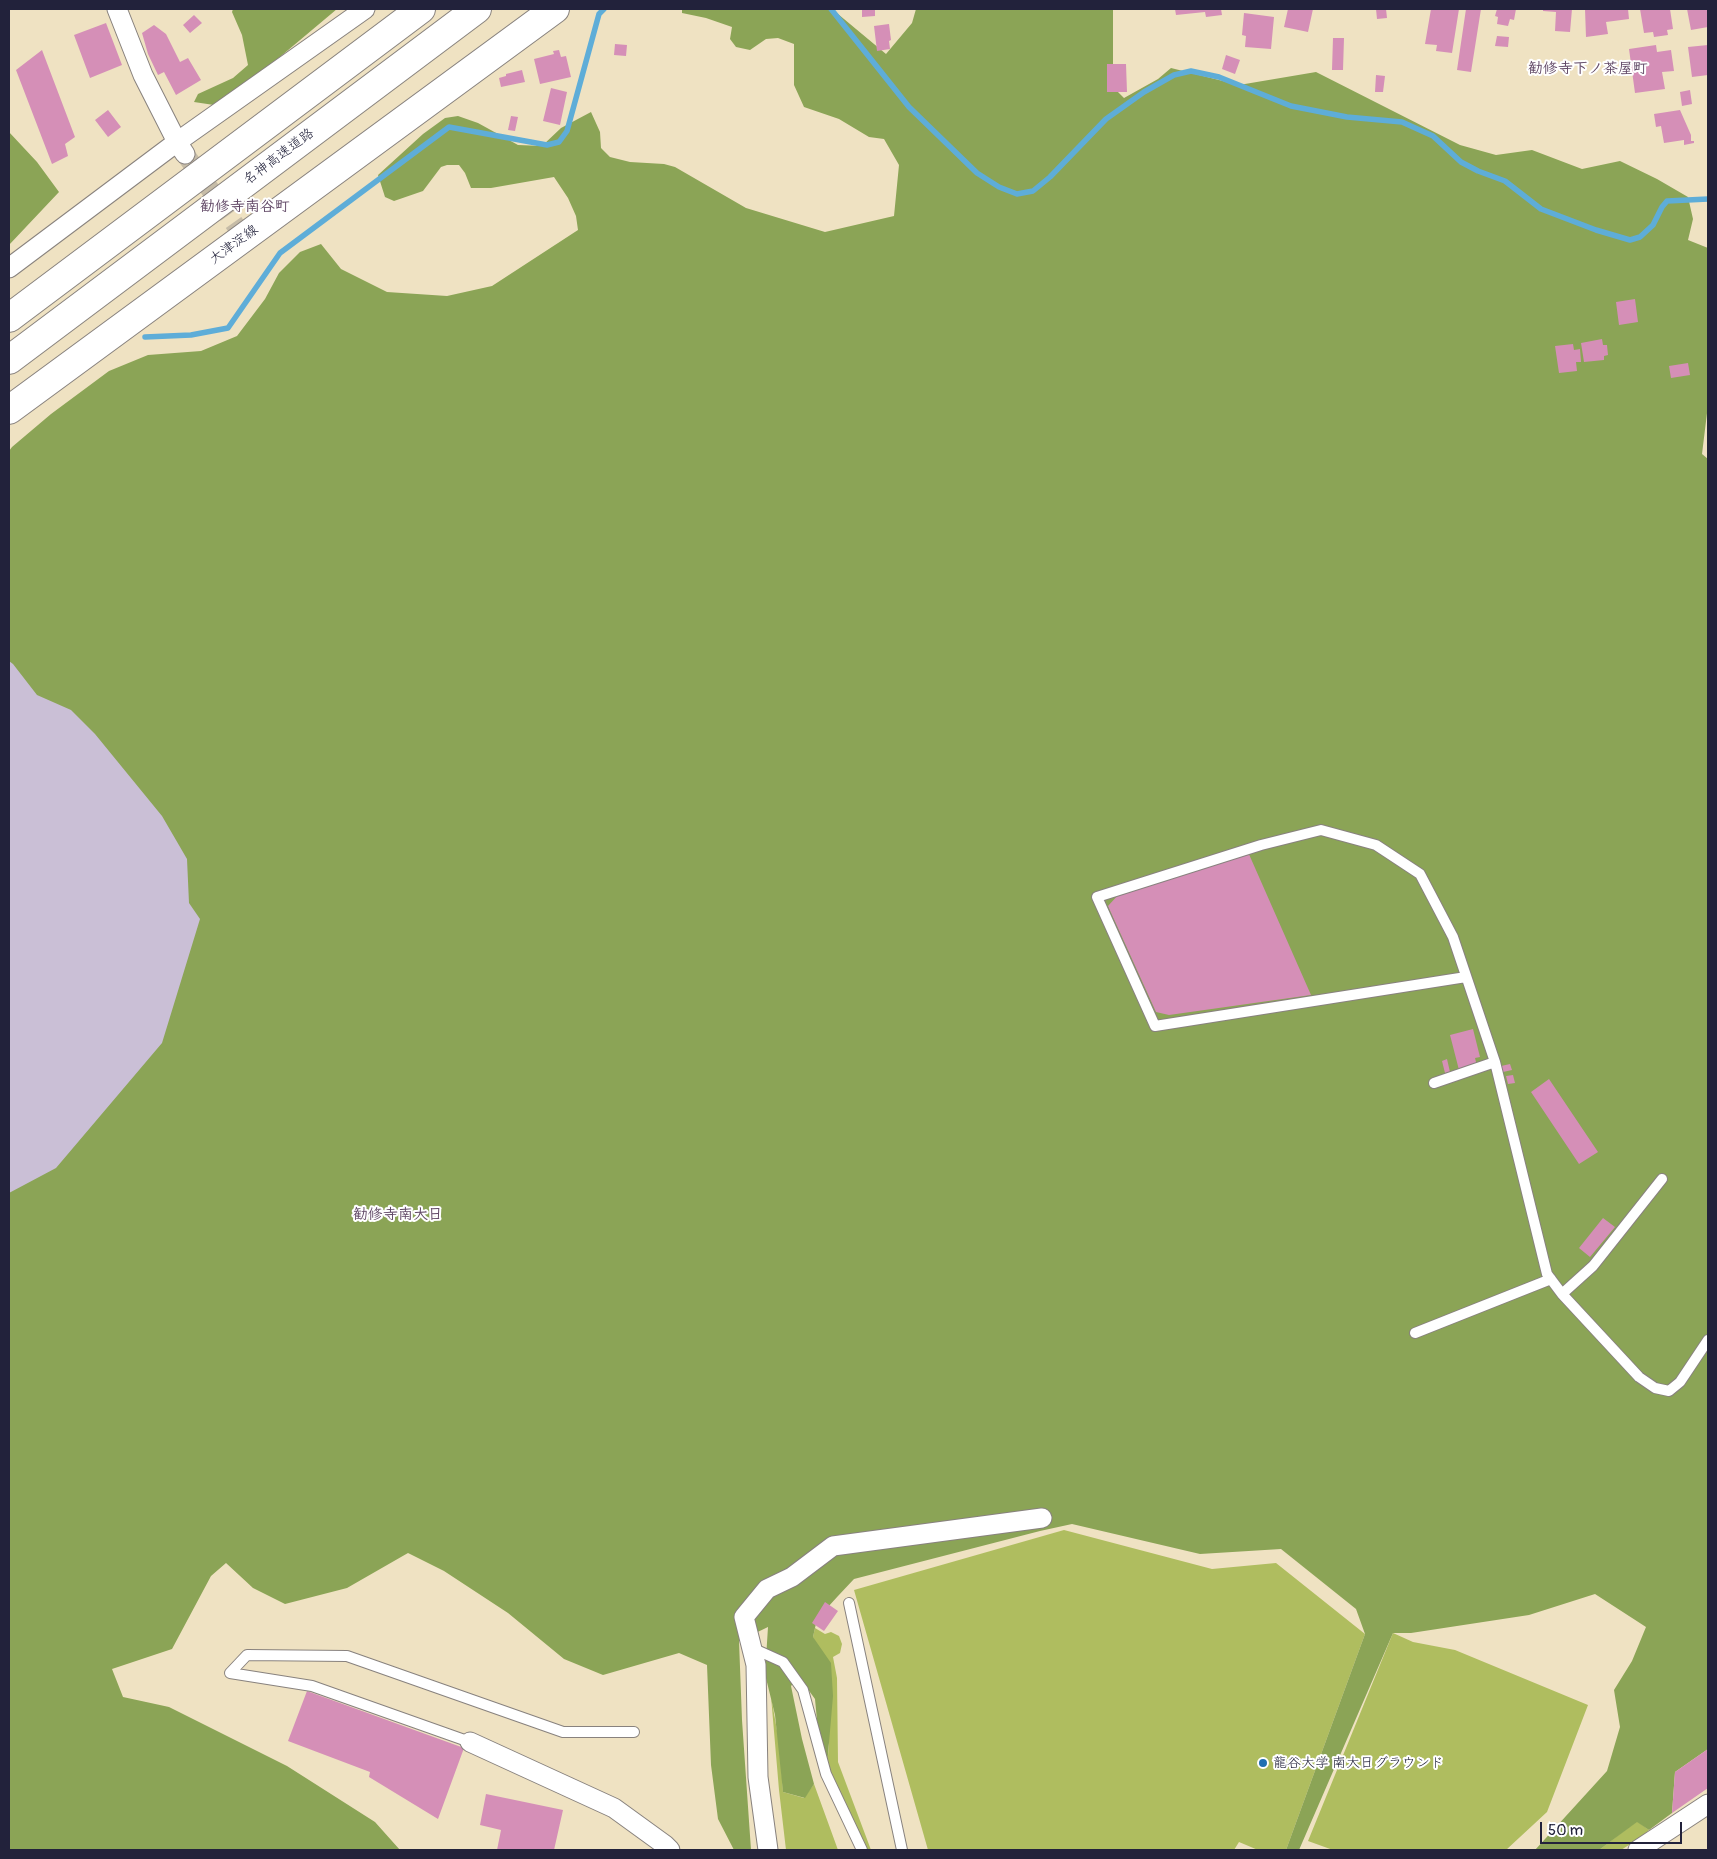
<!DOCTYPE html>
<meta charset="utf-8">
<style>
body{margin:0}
#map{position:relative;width:1717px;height:1859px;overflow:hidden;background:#efe2c2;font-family:Pangolin,sans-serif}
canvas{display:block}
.frame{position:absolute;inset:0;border:10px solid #22223b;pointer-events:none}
.scale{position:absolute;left:1540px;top:1822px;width:142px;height:22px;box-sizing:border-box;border:2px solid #22223b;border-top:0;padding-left:6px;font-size:15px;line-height:18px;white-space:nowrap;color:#22223b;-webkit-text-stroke:4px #fff;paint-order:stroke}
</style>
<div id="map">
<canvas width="1717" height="1859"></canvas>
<div class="frame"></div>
<div class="scale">50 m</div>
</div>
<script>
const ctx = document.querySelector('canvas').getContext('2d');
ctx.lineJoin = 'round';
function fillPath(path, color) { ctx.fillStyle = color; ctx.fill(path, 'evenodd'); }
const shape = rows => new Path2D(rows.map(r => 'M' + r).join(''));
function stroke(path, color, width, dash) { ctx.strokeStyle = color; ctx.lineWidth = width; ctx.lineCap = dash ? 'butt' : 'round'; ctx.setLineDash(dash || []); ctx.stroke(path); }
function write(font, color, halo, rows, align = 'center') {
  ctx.font = font + ' Pangolin,"Klee One",sans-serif'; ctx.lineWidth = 4; ctx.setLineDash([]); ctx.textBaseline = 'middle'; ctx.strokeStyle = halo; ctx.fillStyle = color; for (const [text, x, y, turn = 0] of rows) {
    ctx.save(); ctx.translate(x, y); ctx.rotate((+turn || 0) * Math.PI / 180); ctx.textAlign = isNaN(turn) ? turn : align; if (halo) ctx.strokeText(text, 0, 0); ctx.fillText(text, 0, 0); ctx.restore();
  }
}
const industrial = shape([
 [9,644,224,794,190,1089,9,1214]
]);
const green = shape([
 [1064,1530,1212,1569,1276,1563,1365,1634,1286,1850,1258,1850,1239,1842,1234,1850,928,1850,854,1590],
 [815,1628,825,1634,831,1632,839,1636,842,1644,840,1653,833,1657,837,1678,838,1762,871,1850,861,1850,827,1766,829,1745,813,1637],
 [1393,1633,1413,1642,1455,1650,1588,1705,1547,1812,1506,1850,1333,1850,1308,1841],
 [771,1696,780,1748,783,1792,804,1798,814,1784,838,1850,786,1850,779,1790],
 [1637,1821,1649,1830,1640,1838,1621,1850,1599,1850]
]);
const forest = shape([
 [233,9,337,9,256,77,214,105,194,102,198,94,233,78,248,65,242,35,232,12],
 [682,9,832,9,886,54,912,23,916,9,1113,9,1113,87,1124,98,1158,79,1171,68,1239,85,1316,72,1460,145,1496,155,1532,150,1582,169,1620,161,1657,179,1688,197,1693,219,1688,240,1708,248,1708,405,1702,454,1708,459,1708,1749,1675,1772,1672,1813,1649,1830,1637,1822,1599,1850,1535,1850,1607,1771,1620,1727,1614,1690,1632,1661,1646,1627,1595,1594,1529,1615,1411,1633,1393,1633,1299,1850,1286,1850,1365,1634,1356,1609,1281,1549,1200,1554,1072,1524,1040,1531,854,1579,838,1596,817,1619,813,1637,831,1663,833,1696,827,1766,818,1731,815,1699,799,1677,791,1686,802,1739,814,1784,805,1798,783,1792,775,1715,765,1674,768,1627,739,1641,742,1720,751,1850,734,1850,718,1819,711,1765,707,1665,679,1653,603,1675,564,1659,508,1613,444,1571,408,1553,347,1588,285,1604,253,1588,226,1563,211,1576,172,1649,112,1669,123,1697,169,1707,287,1766,375,1822,400,1850,9,1850,9,1193,56,1168,162,1043,200,919,189,903,187,859,162,816,95,734,71,710,37,695,13,664,9,661,9,451,12,447,51,414,109,371,148,355,201,351,237,336,265,299,279,273,300,252,321,244,341,269,387,292,447,296,492,286,578,230,576,216,568,198,554,177,491,188,471,188,465,173,459,165,447,165,441,167,423,191,394,201,385,197,378,175,423,134,445,118,458,116,478,123,518,145,542,146,561,128,591,112,600,132,601,148,610,157,630,162,664,164,675,167,746,208,825,232,894,216,899,165,884,139,869,137,839,119,804,107,794,85,794,44,778,38,766,39,750,50,736,47,730,39,732,27,706,18,682,13],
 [9,132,37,162,59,192,9,245]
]);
const stream = shape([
 [831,9,909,107,977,173,999,187,1017,194,1033,191,1050,177,1106,119,1144,92,1174,75,1191,71,1219,77,1291,106,1347,117,1402,122,1433,136,1461,162,1478,171,1505,181,1541,209,1596,230,1630,240,1640,237,1653,225,1662,207,1667,201,1708,199],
 [145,337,191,335,228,328,280,253,449,127,547,145,559,142,567,131,599,14,604,9]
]);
const building = shape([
 [862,9,875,9,875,16,862,17],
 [1175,9,1221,9,1222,15,1206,17,1205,12,1176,15],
 [1288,9,1313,9,1308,32,1284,27],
 [1376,9,1386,9,1387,18,1377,19],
 [1431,9,1459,9,1452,53,1436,51,1437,45,1425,44],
 [1466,9,1481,9,1471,72,1457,70],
 [1497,9,1516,9,1514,20,1510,19,1508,26,1497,24,1498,17,1495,16],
 [1543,9,1572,9,1570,32,1555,31,1556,12,1543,11],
 [1585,9,1628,9,1629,19,1606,22,1608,34,1586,37],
 [1640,9,1670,9,1673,29,1667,30,1668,35,1654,37,1653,32,1644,33],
 [1687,9,1708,9,1708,27,1691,30],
 [1244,13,1274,17,1271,49,1245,47,1246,36,1242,35],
 [194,15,202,23,190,33,183,25],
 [106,23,122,65,90,78,74,35],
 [889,24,891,40,889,41,890,49,877,51,874,26],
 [154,25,166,34,180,62,188,58,201,80,176,95,164,72,158,75,148,54,142,33],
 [1497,36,1509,37,1508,47,1495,46],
 [1333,38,1344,38,1343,70,1332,70],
 [615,44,627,45,626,56,614,55],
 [1656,45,1657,52,1671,50,1674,71,1662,72,1665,89,1635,93,1629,49],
 [1708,45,1708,75,1692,77,1688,47],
 [42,50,75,137,65,144,68,156,52,164,16,70],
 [559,50,561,57,566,56,571,77,540,84,534,59,554,54,553,51],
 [1226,55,1240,60,1235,74,1222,69],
 [1107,64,1126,64,1127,92,1107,92],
 [522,70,525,82,501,87,499,78,506,76,506,74],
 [1376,75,1385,76,1383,92,1375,92],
 [551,88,567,92,560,125,543,121],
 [1690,90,1692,104,1682,106,1680,92],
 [108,110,121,127,108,137,95,120],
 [1680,110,1691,135,1691,141,1694,141,1694,143,1684,145,1684,140,1664,143,1661,126,1656,127,1654,114],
 [511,116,518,117,515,131,508,130],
 [1635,299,1638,322,1619,325,1616,302],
 [1602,339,1603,345,1607,345,1608,355,1604,356,1604,360,1584,362,1581,343],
 [1573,344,1574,350,1580,349,1581,362,1576,362,1577,371,1559,373,1555,346],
 [1688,363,1690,375,1671,378,1669,366],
 [1248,852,1311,995,1169,1015,1156,1012,1108,906,1119,894],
 [1473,1029,1480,1057,1475,1058,1477,1066,1459,1070,1450,1035],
 [1447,1059,1450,1072,1445,1073,1442,1061],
 [1510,1064,1512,1070,1503,1072,1501,1066],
 [1513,1075,1515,1083,1508,1084,1506,1076],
 [1549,1079,1598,1152,1579,1164,1531,1092],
 [1603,1218,1615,1227,1590,1257,1579,1248],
 [825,1602,838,1611,824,1631,812,1623],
 [307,1691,464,1748,438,1819,369,1777,370,1772,288,1741],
 [1708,1749,1708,1788,1672,1813,1675,1772],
 [486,1794,563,1810,554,1850,497,1850,501,1830,480,1825]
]);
const minorTunnel = shape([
 [185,154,236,226]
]);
const service = shape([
 [1466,977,1155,1026,1097,897,1261,845,1321,830,1376,845,1420,874,1453,937,1495,1062,1547,1274,1562,1294,1639,1377,1655,1388,1669,1391,1680,1382,1708,1340],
 [1434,1083,1495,1062],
 [1562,1294,1593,1266,1662,1179],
 [1415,1333,1551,1279],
 [849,1603,902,1850],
 [752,1648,783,1662,803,1690,826,1774,862,1850],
 [470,1742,312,1686,230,1673,247,1655,347,1656,563,1732,634,1732]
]);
const minor = shape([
 [117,9,143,75,177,142,185,154],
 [9,268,177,142,365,9],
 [470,1742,614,1808,665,1845,670,1850],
 [768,1850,758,1777,756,1665,744,1617,767,1589,792,1577,833,1546,1042,1518],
 [1638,1850,1708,1804]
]);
const primary = shape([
 [9,410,555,9]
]);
const motorway = shape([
 [9,318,421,9],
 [9,360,477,9]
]);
const markers = [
 [1263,1763,5,"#1f6fb2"]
];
const streetNames = [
 ["名神高速道路",279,157,-37],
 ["大津淀線",234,245,-36]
];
const poiNames = [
 ["龍谷大学 南大日グラウンド",1273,1763]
];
const neighbourhoodNames = [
 ["勧修寺下ノ茶屋町",1588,69],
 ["勧修寺南谷町",245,207],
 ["勧修寺南大日",398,1215]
];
fillPath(industrial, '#cabfd6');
fillPath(green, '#afbd5f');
fillPath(forest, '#8ba456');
stroke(stream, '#5eadd8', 5.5);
fillPath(building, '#d58fb7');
stroke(minorTunnel, '#c6bca7', 19, [19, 9]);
stroke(service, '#88827e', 12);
stroke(minor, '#88827e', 21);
stroke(primary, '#88827e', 30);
stroke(motorway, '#88827e', 30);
stroke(service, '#fff', 10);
stroke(minor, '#fff', 19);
stroke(primary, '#fff', 28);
stroke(motorway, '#fff', 28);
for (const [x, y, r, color] of markers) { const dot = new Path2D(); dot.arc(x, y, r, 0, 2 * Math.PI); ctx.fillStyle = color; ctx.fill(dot); stroke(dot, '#fff', 2); }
write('14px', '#22223b', '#fff', streetNames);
write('14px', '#22223b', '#fff', poiNames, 'left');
write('bold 15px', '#614866', '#fff', neighbourhoodNames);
</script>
